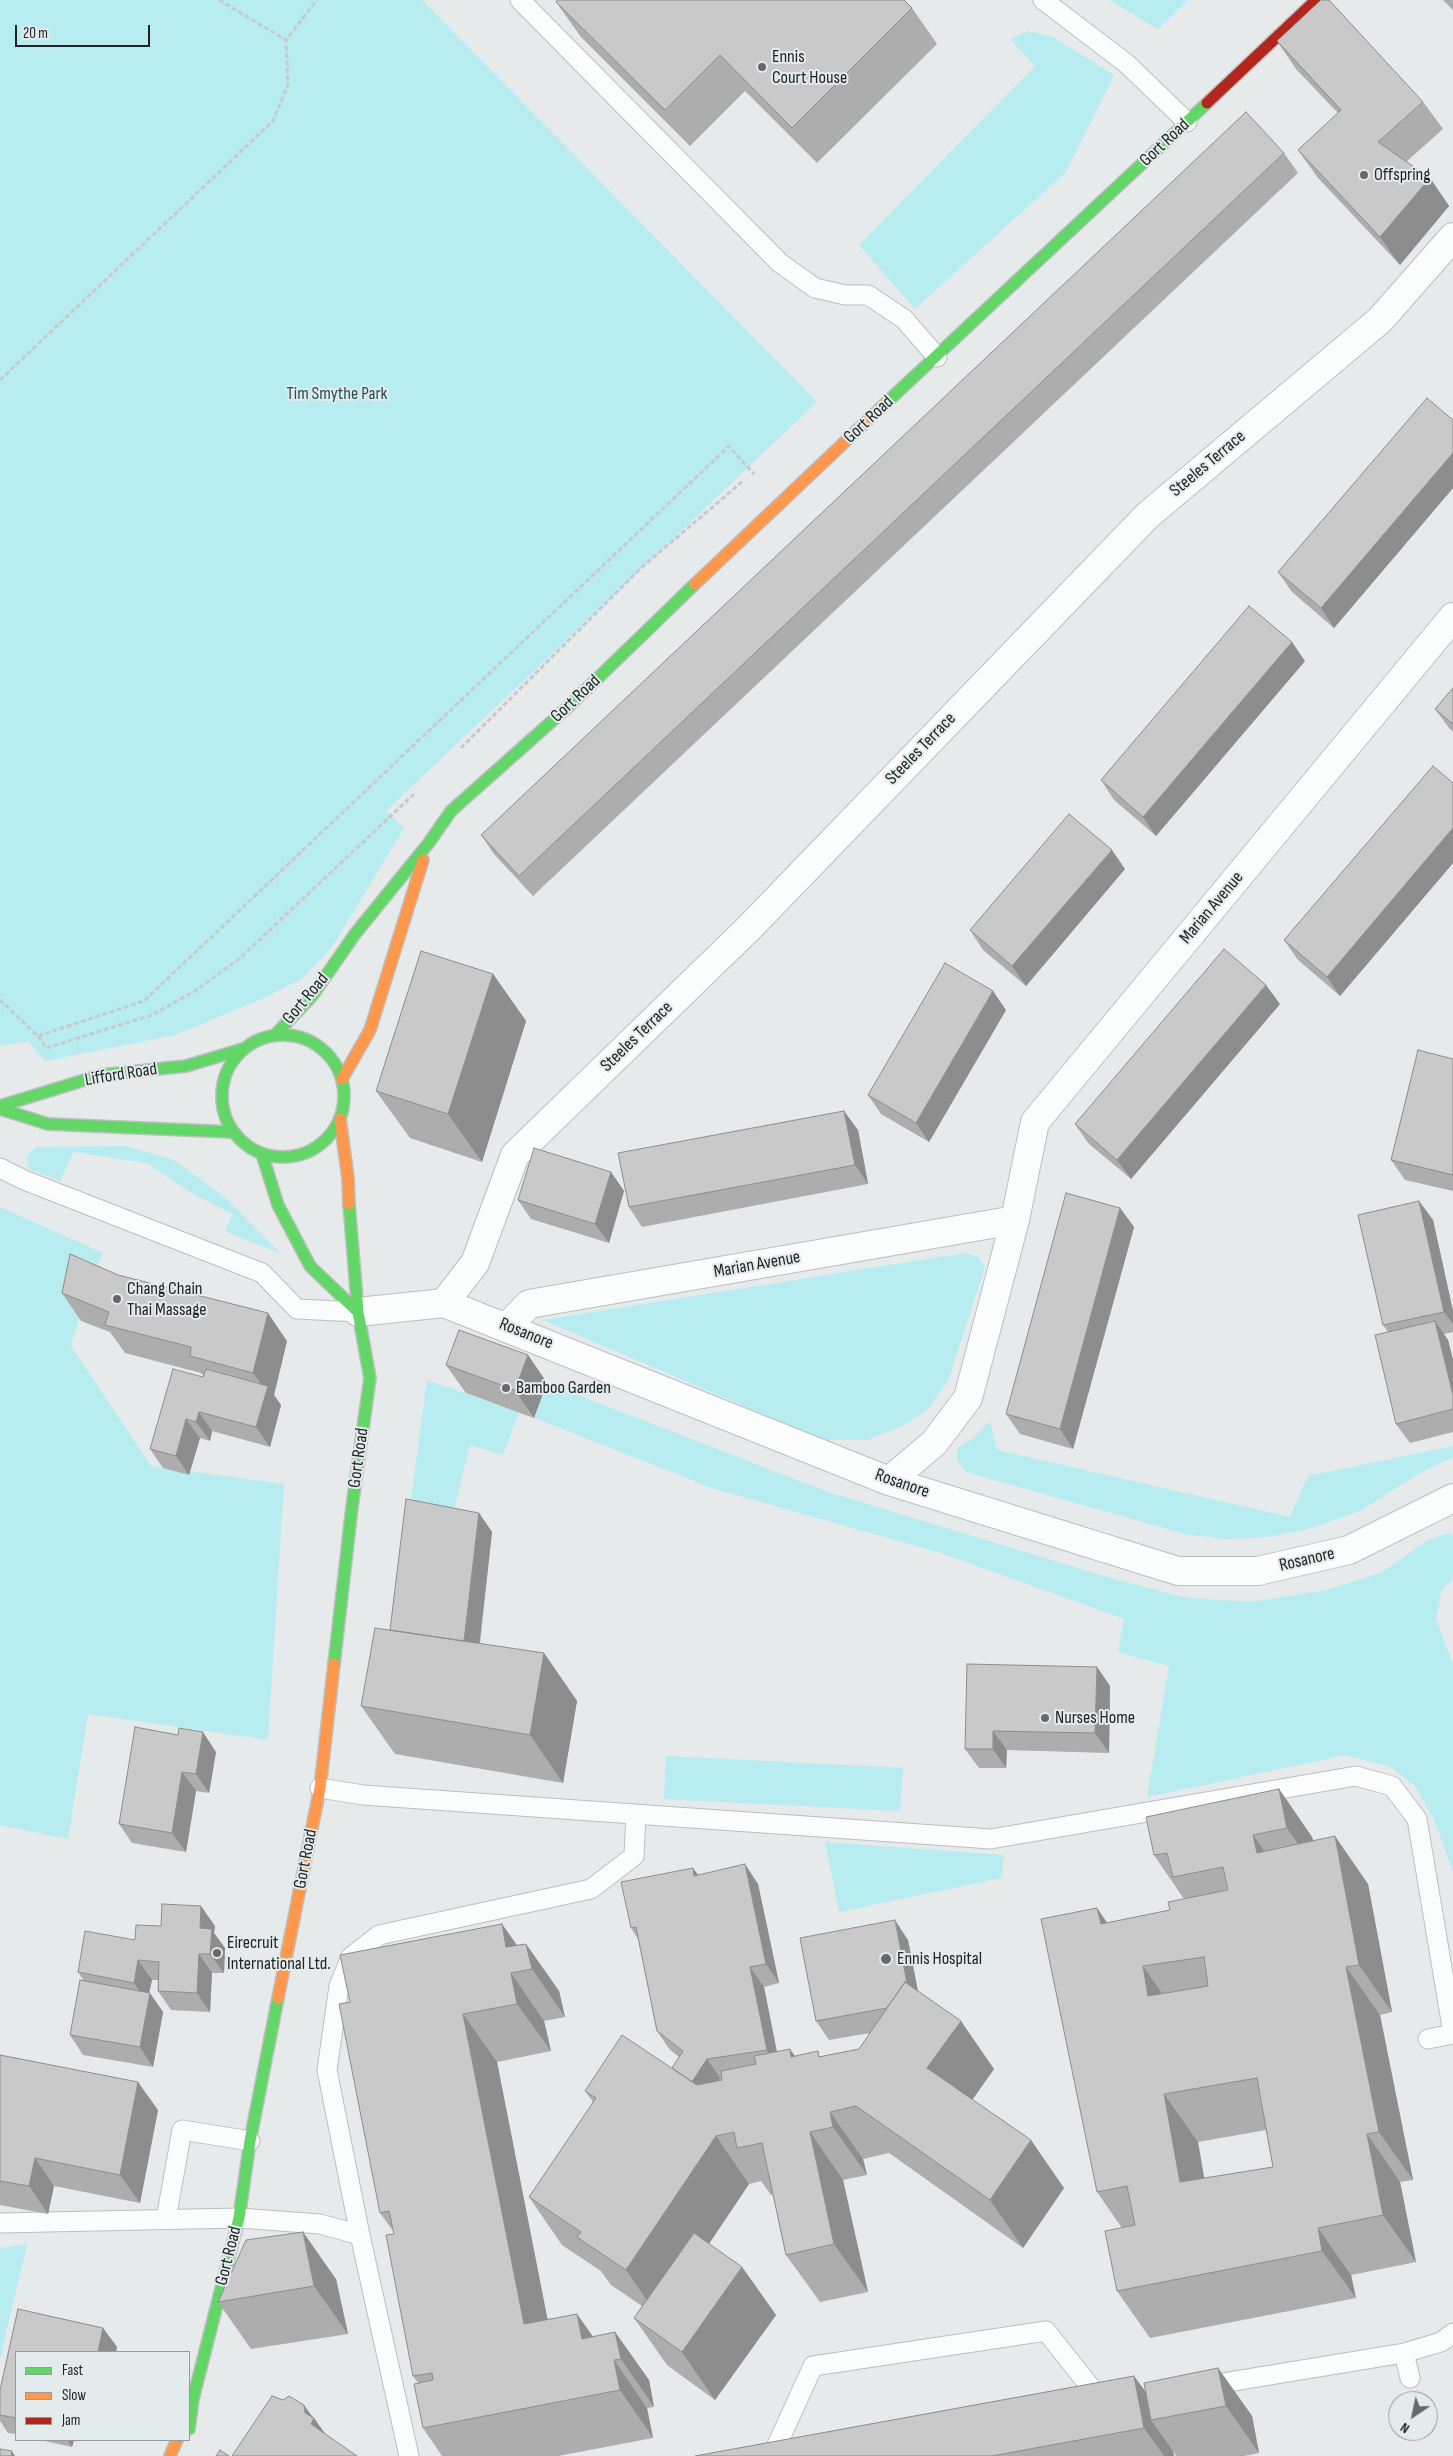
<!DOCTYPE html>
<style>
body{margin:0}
#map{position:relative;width:1453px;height:2456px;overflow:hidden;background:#e6eaea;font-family:"Sofia Sans Condensed",sans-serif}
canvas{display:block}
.legend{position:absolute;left:15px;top:2351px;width:175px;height:90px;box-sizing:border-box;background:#e4ebec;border:1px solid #969b9c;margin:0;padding:6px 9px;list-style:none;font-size:15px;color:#212424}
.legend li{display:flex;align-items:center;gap:10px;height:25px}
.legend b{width:25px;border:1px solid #969b9c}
.north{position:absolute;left:1388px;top:2391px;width:50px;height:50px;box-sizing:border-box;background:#e4ebec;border:1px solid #969b9c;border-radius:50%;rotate:214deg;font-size:14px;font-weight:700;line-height:20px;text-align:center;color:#212424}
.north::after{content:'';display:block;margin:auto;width:18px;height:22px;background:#666969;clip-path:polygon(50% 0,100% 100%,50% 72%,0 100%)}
.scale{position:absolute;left:15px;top:25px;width:135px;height:22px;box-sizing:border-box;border:2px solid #212424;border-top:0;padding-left:6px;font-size:15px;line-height:18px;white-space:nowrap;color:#212424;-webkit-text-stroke:4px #e4ebec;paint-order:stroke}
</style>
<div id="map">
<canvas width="1453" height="2456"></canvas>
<ul class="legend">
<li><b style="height:6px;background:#63d668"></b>Fast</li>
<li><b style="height:6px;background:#ff974d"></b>Slow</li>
<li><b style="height:6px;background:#b3261e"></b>Jam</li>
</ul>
<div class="north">N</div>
<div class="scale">20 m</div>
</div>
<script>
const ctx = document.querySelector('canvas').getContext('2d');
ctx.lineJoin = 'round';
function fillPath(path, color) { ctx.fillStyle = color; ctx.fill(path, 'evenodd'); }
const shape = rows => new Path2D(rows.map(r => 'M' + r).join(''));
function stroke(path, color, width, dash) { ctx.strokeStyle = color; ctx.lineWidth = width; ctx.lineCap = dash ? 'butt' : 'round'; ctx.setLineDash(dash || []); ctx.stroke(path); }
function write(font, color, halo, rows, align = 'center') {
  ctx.font = font + ' "Sofia Sans Condensed",sans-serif'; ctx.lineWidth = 4; ctx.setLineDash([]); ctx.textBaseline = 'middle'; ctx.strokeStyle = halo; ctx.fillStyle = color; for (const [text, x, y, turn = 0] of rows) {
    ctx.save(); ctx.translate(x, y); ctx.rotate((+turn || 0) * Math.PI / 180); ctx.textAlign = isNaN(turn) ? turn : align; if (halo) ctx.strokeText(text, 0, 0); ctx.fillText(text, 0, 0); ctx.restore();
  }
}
const green = shape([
 [0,0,422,0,817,402,386,811,404,828,332,947,303,978,262,999,175,1035,45,1061,28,1041,0,1046],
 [1109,0,1188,0,1158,29],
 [1027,31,1053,37,1114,75,1065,173,915,309,859,245,1035,66,1010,39],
 [126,1146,174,1160,226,1198,281,1254,225,1231,233,1214,188,1191,147,1163,73,1152,60,1181,29,1169,26,1157,36,1147],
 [0,1207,103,1253,89,1282,71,1346,151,1466,284,1484,268,1740,88,1714,68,1839,0,1825],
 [965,1253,978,1257,985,1267,948,1381,927,1410,902,1426,868,1440,823,1440,543,1320],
 [427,1380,519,1412,503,1455,470,1445,451,1522,409,1514],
 [547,1383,828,1492,1114,1579,1187,1598,1252,1602,1326,1590,1381,1573,1428,1540,1449,1533,1453,1535,1453,1580,1442,1589,1436,1619,1453,1665,1453,1872,1434,1819,1415,1786,1391,1767,1346,1755,1147,1797,1169,1666,1118,1652,1124,1619,941,1553,712,1488,535,1418],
 [990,1421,997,1450,1290,1517,1308,1476,1453,1446,1453,1457,1418,1474,1360,1511,1305,1530,1267,1537,1228,1539,1189,1535,966,1472,957,1460,958,1447,972,1439],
 [666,1756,903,1768,900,1811,664,1799],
 [825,1842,1004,1855,1001,1878,839,1912],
 [27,2244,0,2359,0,2248]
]);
const path = shape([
 [219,0,286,40],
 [0,380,273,121,288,85,286,40,317,0],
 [461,748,641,568,743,481],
 [0,1000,38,1036,144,1001,729,446,754,474],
 [38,1036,46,1048,152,1015,195,991,239,959,414,794]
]);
const lane = shape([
 [520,0,780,263,815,288,845,295,868,295,904,319,937,357],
 [1043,0,1127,64,1187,122],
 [0,1168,24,1180,262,1273,297,1309,358,1312],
 [320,1788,363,1795,991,1839,1356,1776,1392,1786,1417,1819,1453,2033],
 [1428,2039,1453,2034],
 [166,2219,182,2130,250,2141],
 [0,2223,239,2218,320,2224,360,2235],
 [1404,2353,1410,2378],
 [1204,2386,1404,2353,1441,2342,1453,2333],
 [409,2456,360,2235,327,2070,339,1986,351,1957,379,1935,591,1889,634,1856,636,1814],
 [772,2456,813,2366,1046,2331,1103,2403]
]);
const street = shape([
 [444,1303,475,1263,515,1155,749,928,1148,515,1380,320,1453,237],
 [358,1312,444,1303,889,1481,1178,1571,1258,1571,1349,1550,1453,1498],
 [508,1326,529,1304,1015,1220],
 [889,1481,934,1443,968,1398,1015,1220,1035,1122,1453,617]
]);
const fast = shape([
 [887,402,1207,103],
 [276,1034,312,996,355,934,428,844,451,811,569,706,695,584],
 '222 1096a61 61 0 1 1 122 0a61 61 0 1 1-122 0Z',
 [0,1106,101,1075,186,1066,243,1049],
 [0,1109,48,1124,232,1132],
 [262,1154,278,1205,310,1266,358,1312],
 [334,1664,352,1507,370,1378,358,1312,349,1204],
 [189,2429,193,2399,239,2218,250,2141,278,1998]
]);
const slow = shape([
 [695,584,887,402],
 [342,1079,370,1030,423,860],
 [340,1119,348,1178,349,1204],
 [278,1998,320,1788,334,1664],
 [170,2456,177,2440]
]);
const jam = shape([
 [1207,103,1316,0]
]);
const wall = shape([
 [1443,0,1453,0,1453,10],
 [556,2,912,8,937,44,817,163,745,91,690,146,581,37],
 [1277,41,1423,102,1443,129,1406,162,1430,178,1449,206,1400,265,1318,178,1298,150,1338,113,1296,69],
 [1284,153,1298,173,533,896,494,854,481,835],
 [1453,420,1453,488,1334,628,1292,592,1278,572],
 [1305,661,1156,836,1114,800,1101,780],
 [1453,688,1453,732,1449,728,1435,709],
 [1453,783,1453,863,1340,996,1298,960,1284,940],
 [1125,869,1026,986,983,950,970,930],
 [493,974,526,1021,482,1162,410,1138,376,1091],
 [1280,1004,1131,1179,1088,1143,1075,1124],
 [1006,1010,929,1142,881,1114,868,1095],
 [1453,1059,1453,1191,1405,1180,1391,1160],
 [858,1130,868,1184,642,1227,629,1207],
 [611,1172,624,1191,609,1243,531,1219,518,1200],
 [1419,1201,1433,1220,1453,1311,1453,1332,1444,1334,1448,1340,1453,1360,1453,1432,1410,1443,1396,1424,1388,1332,1383,1325],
 [1120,1208,1134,1227,1073,1449,1020,1434,1006,1414],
 [118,1275,287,1341,274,1395,281,1405,270,1447,212,1431,210,1441,200,1438,189,1475,163,1468,150,1449,204,1376,201,1373,125,1353,110,1332,81,1321,62,1293],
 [528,1355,547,1383,534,1418,466,1393,446,1365],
 [479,1513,492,1532,480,1644,544,1653,577,1701,563,1783,395,1754,361,1706,390,1630],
 [1097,1667,1110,1686,1109,1753,1007,1750,1006,1768,979,1768,965,1749],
 [135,1727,216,1752,209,1793,196,1791,186,1852,132,1843,119,1824],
 [1279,1789,1312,1837,1313,1841,1368,1884,1392,2012,1380,2015,1413,2180,1400,2182,1416,2262,1351,2275,1356,2298,1150,2338,1117,2291,1122,2228,1097,2192,1097,1908,1107,1923,1170,1910,1184,1899,1154,1855],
 [1266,2130,1273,2167,1204,2178,1198,2142],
 [693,1868,698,1875,758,1884,779,1983,764,1987,777,2051,795,2056,822,2056,859,2049,870,2033,829,2040,816,2021,908,1940,918,1991,994,2069,972,2100,1064,2188,1023,2248,889,2153,863,2159,867,2175,843,2180,868,2292,820,2302,786,2255,773,2195,771,2195,761,2181,749,2184,709,2244,742,2267,776,2315,715,2400,667,2365,634,2318,642,2306,611,2285,601,2271,562,2245,529,2197,593,2102,585,2091,672,2068,679,2057,670,2050,657,2031,638,1939,631,1928],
 [161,1926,215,1926,214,1933,225,1948,224,1973,212,1973,210,2012,171,2010,158,1991,158,1980,152,1980,149,1993,163,2012,153,2067,83,2055,70,2035,84,1981,78,1972],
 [526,1944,559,1991,565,2017,544,2021,551,2051,497,2062,547,2320,593,2337,615,2332,649,2380,654,2407,647,2408,653,2438,558,2456,442,2456,423,2428,418,2383,413,2376,394,2234,394,2232,380,2213,350,2002,517,1945],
 [0,2055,158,2110,140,2203,54,2186,48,2214,0,2205],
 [336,2279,348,2334,251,2349,218,2302],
 [18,2309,103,2328,117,2347,116,2352,16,2352,16,2434,8,2433,0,2421,0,2390],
 [1218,2368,1252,2416,1259,2453,1244,2456,1176,2456,1173,2451,1174,2456,695,2456,1134,2376,1146,2392],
 [40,2440,74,2440,72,2447]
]);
const shadedWall = shape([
 [1430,178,1449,206,1400,265,1380,237],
 [1453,453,1453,488,1334,628,1321,608],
 [1292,642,1305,661,1156,836,1143,817],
 [1453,828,1453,863,1340,996,1327,977],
 [1112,850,1125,869,1026,986,1012,966],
 [493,974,526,1021,482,1162,448,1114],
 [1266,985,1280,1004,1131,1179,1117,1160],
 [993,991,1006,1010,929,1142,916,1123],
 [844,1111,858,1130,868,1184,855,1165],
 [611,1172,624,1191,609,1243,595,1224],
 [1419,1201,1433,1220,1453,1311,1453,1324,1444,1312],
 [1120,1208,1134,1227,1073,1449,1060,1429],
 [268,1313,287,1341,274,1395,281,1405,270,1447,256,1427,266,1391,253,1373],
 [1435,1321,1448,1340,1453,1360,1453,1395],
 [528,1355,547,1383,534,1418,515,1390],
 [199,1412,212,1431,210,1441,196,1422],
 [186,1419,200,1438,189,1475,176,1456],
 [479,1513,492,1532,475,1681,462,1662],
 [544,1653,577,1701,563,1783,530,1735],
 [1097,1667,1110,1686,1109,1753,1095,1733],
 [993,1731,1007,1750,1006,1768,993,1749],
 [203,1732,216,1752,209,1793,196,1774],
 [182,1772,196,1791,186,1852,172,1833],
 [1279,1789,1312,1837,1321,1876,1287,1828],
 [1253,1835,1286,1882,1257,1853],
 [1335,1836,1368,1884,1392,2012,1359,1965],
 [745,1864,758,1884,779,1983,766,1964],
 [693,1868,706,1887,694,1876],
 [201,1906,215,1926,214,1933,225,1948,224,1973,210,1954,200,1928],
 [1097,1908,1130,1956,1101,1924],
 [895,1920,908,1940,924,2023,911,2004],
 [502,1924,531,1965,526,1944,559,1991,565,2017,532,1969,506,1947],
 [199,1954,212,1973,210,2012,197,1993],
 [138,1960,152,1980,147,2002,134,1983],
 [1143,1966,1176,2014,1148,1996],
 [750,1967,764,1987,780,2069,767,2050],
 [1346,1967,1380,2015,1413,2180,1379,2132],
 [511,1973,544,2021,551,2051,517,2004],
 [150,1993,163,2012,153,2067,140,2047],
 [463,2014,497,2062,558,2372,524,2324],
 [961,2021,994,2069,961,2116,927,2068],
 [790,2049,823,2096,791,2057],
 [707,2059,720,2078,698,2111,685,2092],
 [138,2082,158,2110,140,2203,120,2175],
 [1164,2094,1198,2142,1213,2230,1180,2182],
 [830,2112,863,2159,867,2175,833,2127],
 [810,2132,843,2180,868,2292,834,2244],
 [1367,2134,1400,2182,1416,2262,1383,2215],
 [716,2136,749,2184,659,2318,626,2270],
 [1031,2140,1064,2188,1023,2248,990,2200],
 [35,2158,54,2186,48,2214,29,2186],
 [1318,2228,1351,2275,1356,2298,1322,2251],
 [303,2232,336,2279,348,2334,314,2286],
 [742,2267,776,2315,715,2400,682,2352],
 [577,2314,611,2362,582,2339],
 [103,2328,117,2347,116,2352,98,2352],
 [615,2332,649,2380,654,2407,621,2359],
 [614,2360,647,2408,653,2438,620,2390],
 [1218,2368,1252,2416,1259,2453,1226,2406],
 [1134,2376,1164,2418,1151,2420,1173,2451,1174,2456,1164,2456,1144,2428],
 [304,2405,314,2419,314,2418,341,2456,311,2424,305,2413],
 [67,2440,74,2440,72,2447],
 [12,2451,15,2456,11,2456]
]);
const building = shape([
 [557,0,904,0,912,8,792,128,720,55,665,110,556,2,557,0],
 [1321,0,1329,0,1423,102,1378,142,1430,178,1380,237,1298,150,1341,110,1277,41,1321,0],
 [1246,112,1284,153,519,876,481,835,1246,112],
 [1427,398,1453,420,1453,453,1321,608,1278,572,1427,398],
 [1249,606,1292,642,1143,817,1101,780,1249,606],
 [1453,688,1453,724,1435,709,1453,688],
 [1433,766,1453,783,1453,828,1327,977,1284,940,1433,766],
 [1069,814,1112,850,1012,966,970,930,1069,814],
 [1224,949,1266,985,1117,1160,1075,1124,1224,949],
 [421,951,493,974,448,1114,376,1091,421,951],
 [945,963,993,991,916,1123,868,1095,945,963],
 [1418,1050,1453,1059,1453,1175,1391,1160,1418,1050],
 [844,1111,855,1165,629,1207,618,1153,844,1111],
 [534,1148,611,1172,595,1224,518,1200,534,1148],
 [1066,1193,1120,1208,1060,1429,1006,1414,1066,1193],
 [1419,1201,1444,1312,1383,1325,1358,1215,1419,1201],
 [70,1254,118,1275,268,1313,253,1373,190,1356,191,1347,105,1325,109,1312,62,1293,70,1254],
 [1435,1321,1453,1395,1453,1409,1396,1424,1375,1335,1435,1321],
 [459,1330,528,1355,515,1390,446,1365,459,1330],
 [173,1369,203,1377,206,1369,268,1386,256,1427,199,1412,196,1422,186,1419,176,1456,150,1449,173,1369],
 [406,1499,479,1513,464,1641,390,1630,406,1499],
 [375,1628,544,1653,530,1735,361,1706,375,1628],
 [967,1664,1097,1667,1095,1733,993,1731,993,1749,965,1749,967,1664],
 [135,1727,178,1735,179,1728,203,1732,196,1774,182,1772,172,1833,119,1824,135,1727],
 [1279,1789,1287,1828,1253,1835,1257,1853,1335,1836,1359,1965,1346,1967,1379,2132,1367,2134,1383,2215,1318,2228,1322,2251,1117,2291,1105,2231,1135,2225,1127,2186,1097,2192,1041,1919,1097,1908,1101,1924,1170,1910,1168,1902,1228,1890,1223,1867,1173,1877,1167,1853,1154,1855,1146,1817,1279,1789],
 [1204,1957,1208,1986,1148,1996,1143,1966,1204,1957],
 [1257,2078,1273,2167,1180,2182,1164,2094,1257,2078],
 [745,1864,766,1964,750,1967,767,2050,707,2059,692,2082,672,2068,683,2051,657,2031,636,1927,631,1928,621,1882,693,1868,694,1876,745,1864],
 [162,1904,201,1906,200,1928,212,1929,210,1954,199,1954,197,1993,158,1991,159,1962,138,1960,134,1983,78,1972,85,1931,135,1940,136,1925,161,1926,162,1904],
 [895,1920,907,1983,905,1982,887,2008,816,2021,800,1938,895,1920],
 [502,1924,506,1947,526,1944,532,1969,511,1973,517,2004,463,2014,524,2324,577,2314,582,2339,615,2332,621,2359,614,2360,620,2390,423,2428,414,2384,433,2380,432,2373,413,2376,386,2235,394,2234,389,2211,380,2213,339,2004,350,2002,340,1955,502,1924],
 [80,1980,150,1993,140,2047,70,2035,80,1980],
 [905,1982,961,2021,927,2068,1031,2140,990,2200,856,2106,830,2112,833,2127,810,2132,834,2244,786,2255,762,2143,737,2148,734,2132,716,2136,626,2270,577,2237,581,2232,529,2197,596,2098,585,2091,622,2035,697,2085,722,2080,721,2071,756,2064,754,2056,790,2049,791,2057,818,2051,819,2057,859,2049,905,1982],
 [0,2055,138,2082,120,2175,35,2158,29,2186,0,2181,0,2055],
 [303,2232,314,2286,218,2302,246,2240,303,2232],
 [694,2233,742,2267,682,2352,634,2318,694,2233],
 [18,2309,103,2328,98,2352,16,2352,16,2418,0,2415,0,2390,18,2309],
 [1218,2368,1226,2406,1151,2420,1144,2383,1218,2368],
 [1134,2376,1144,2428,992,2456,695,2456,1134,2376],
 [272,2396,283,2400,289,2396,304,2405,305,2413,314,2418,311,2424,357,2456,232,2456,272,2396],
 [0,2449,12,2451,11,2456,0,2456,0,2449],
 [220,2450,229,2456,216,2456,220,2450]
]);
const markers = [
 [762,67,5,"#666969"],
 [1364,175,5,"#666969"],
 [117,1299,5,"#666969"],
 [506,1388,5,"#666969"],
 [1045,1718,5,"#666969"],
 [217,1953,5,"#666969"],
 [886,1959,6,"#666969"]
];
const poiNames = [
 ["Ennis",772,57],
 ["Court House",772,78],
 ["Offspring",1374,175],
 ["Chang Chain",127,1289],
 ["Thai Massage",127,1310],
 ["Bamboo Garden",516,1388],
 ["Nurses Home",1055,1718],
 ["Eirecruit",227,1943],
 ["International Ltd.",227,1964],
 ["Ennis Hospital",897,1959]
];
const streetNames = [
 ["Gort Road",1165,143,-43],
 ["Gort Road",869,420,-43],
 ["Steeles Terrace",1208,464,-40],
 ["Gort Road",576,699,-43],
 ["Steeles Terrace",921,749,-46],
 ["Marian Avenue",1212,908,-50],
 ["Gort Road",306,999,-50],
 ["Steeles Terrace",637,1037,-44],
 ["Lifford Road",121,1075,-9],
 ["Marian Avenue",757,1265,-10],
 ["Rosanore",526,1334,22],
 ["Gort Road",359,1458,-82],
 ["Rosanore",902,1484,19],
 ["Rosanore",1307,1560,-13],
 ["Gort Road",306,1859,-79],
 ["Gort Road",229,2256,-76]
];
const parkNames = [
 ["Tim Smythe Park",337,394]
];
fillPath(green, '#b7ecf1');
stroke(lane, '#bcbfbf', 21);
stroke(street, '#bcbfbf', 30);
stroke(fast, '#bcbfbf', 14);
stroke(slow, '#bcbfbf', 14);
stroke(jam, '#bcbfbf', 14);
stroke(path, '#c8caca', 3, [5, 2.5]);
stroke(lane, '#fbfcfc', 19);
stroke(street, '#fbfcfc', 28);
stroke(fast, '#63d668', 11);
stroke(slow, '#ff974d', 11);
stroke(jam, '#b3261e', 11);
fillPath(wall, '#acadac');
fillPath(shadedWall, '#8c8d8c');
fillPath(building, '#c8c9c8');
stroke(building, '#8c8d8c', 1);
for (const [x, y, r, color] of markers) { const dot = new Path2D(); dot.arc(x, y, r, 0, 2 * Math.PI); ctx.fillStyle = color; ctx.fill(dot); stroke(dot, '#e4ebec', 2); }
write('18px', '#212424', '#e4ebec', poiNames, 'left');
write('18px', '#212424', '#e4ebec', streetNames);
write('18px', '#215054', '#e4ebec', parkNames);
</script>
